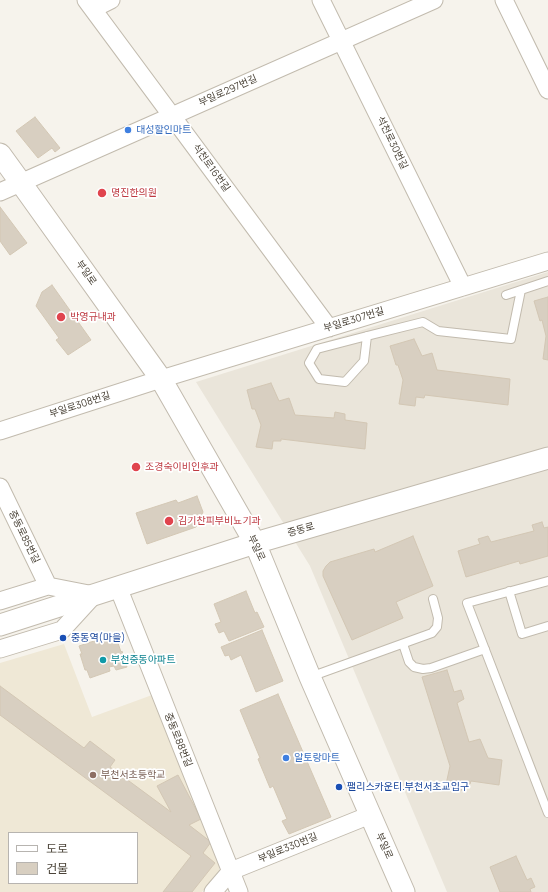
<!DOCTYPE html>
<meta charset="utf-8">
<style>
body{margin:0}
#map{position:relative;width:548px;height:892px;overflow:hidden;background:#f6f3ec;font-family:Manrope,"Noto Sans KR",sans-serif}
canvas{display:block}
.legend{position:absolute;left:8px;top:832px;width:130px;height:52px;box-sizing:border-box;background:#fff;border:1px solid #b7b4b0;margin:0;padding:5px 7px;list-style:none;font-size:12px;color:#4b4439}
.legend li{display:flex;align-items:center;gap:8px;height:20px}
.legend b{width:20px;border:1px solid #b7b4b0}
</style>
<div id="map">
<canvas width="548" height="892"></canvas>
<ul class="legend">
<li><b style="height:5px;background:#fff"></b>도로</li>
<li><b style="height:11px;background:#d8cfc1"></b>건물</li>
</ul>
</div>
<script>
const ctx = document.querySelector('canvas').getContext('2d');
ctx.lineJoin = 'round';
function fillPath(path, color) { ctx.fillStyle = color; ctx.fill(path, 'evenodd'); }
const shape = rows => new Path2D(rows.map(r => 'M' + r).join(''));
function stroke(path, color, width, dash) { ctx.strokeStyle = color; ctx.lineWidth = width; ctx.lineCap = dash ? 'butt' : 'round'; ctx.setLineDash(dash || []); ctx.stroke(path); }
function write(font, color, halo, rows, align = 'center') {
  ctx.font = font + ' Manrope,"Noto Sans KR",sans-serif'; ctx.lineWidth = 3.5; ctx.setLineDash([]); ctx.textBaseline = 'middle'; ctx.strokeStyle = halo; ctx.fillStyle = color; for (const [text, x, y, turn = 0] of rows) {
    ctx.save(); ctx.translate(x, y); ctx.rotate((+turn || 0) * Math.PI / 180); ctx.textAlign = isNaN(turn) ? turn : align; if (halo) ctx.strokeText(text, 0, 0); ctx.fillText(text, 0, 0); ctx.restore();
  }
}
const residential = shape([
 [548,272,548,892,447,892,310,566,196,382]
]);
const education = shape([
 [64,644,92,717,152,695,219,855,219,871,202,892,0,892,0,663],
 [9,833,137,833,137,883,9,883]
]);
const building = shape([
 [35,117,60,148,55,152,52,148,38,158,16,131,35,117],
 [0,207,27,243,10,255,0,241,0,207],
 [52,285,91,340,68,355,56,340,59,338,36,306,42,292,52,285],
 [548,297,548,360,543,359,546,336,542,320,540,321,534,301,548,297],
 [414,339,422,356,432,353,437,370,510,379,508,405,425,395,424,398,416,397,415,406,399,404,403,380,398,365,396,365,390,346,414,339],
 [271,383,279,401,289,398,295,415,334,418,335,412,345,414,345,420,367,423,365,449,281,439,281,441,273,441,272,449,256,447,261,425,255,409,252,409,247,390,271,383],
 [197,496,203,512,196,527,147,544,136,513,176,500,178,503,197,496],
 [542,522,544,528,548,527,548,556,520,564,519,561,466,577,458,551,480,544,478,539,488,536,491,542,534,531,532,525,542,522],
 [413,536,433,586,396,602,403,618,352,640,323,576,323,571,326,566,330,562,374,549,375,552,413,536],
 [246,591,255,613,257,612,264,627,229,641,224,631,219,633,215,624,221,622,214,604,246,591],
 [262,630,283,681,256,692,241,655,231,660,229,655,225,656,221,647,262,630],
 [115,634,121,652,122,651,127,667,116,670,114,666,109,667,110,671,90,678,87,670,85,670,80,654,82,654,79,646,115,634],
 [447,670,454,692,461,690,464,699,457,703,469,742,480,739,488,758,502,760,499,785,471,781,470,784,463,783,461,791,445,789,450,766,422,677,447,670],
 [0,686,84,748,90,741,115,760,110,767,171,812,157,786,178,775,201,819,189,825,211,842,203,853,215,863,192,892,163,892,191,856,0,715,0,686],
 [278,694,331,817,289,834,282,821,287,819,273,786,270,788,258,759,260,758,240,710,278,694],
 [516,856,527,880,531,878,535,887,530,889,531,892,500,892,490,867,516,856]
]);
const service = shape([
 [506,295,548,281],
 [367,336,364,361,345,382,319,379,309,363,317,349,367,336,423,322,438,331,511,339,521,290],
 [548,581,467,603,548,813],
 [509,591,522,634,548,626],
 [403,644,409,662,414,667,423,669,431,668,485,649],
 [310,677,432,633,437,627,438,618,433,599]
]);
const minor = shape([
 [86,0,329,328],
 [321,0,463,287],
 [504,0,548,90],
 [93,9,111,0],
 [0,192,434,0],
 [0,431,161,379,548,261],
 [0,487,48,586],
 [118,587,239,892],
 [0,601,48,586,94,595],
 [0,649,62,630,94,595],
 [213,892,231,871,370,815]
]);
const tertiary = shape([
 [0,154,21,183,161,379,255,543,310,677,404,892],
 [0,625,255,543,548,458]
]);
const markers = [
 [128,130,4,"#3f7fe0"],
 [102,193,5,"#e0444e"],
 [61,317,5,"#e0444e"],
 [136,467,5,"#e0444e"],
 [169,521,5,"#e0444e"],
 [63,638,4,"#1a4fb4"],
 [103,660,4,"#0f9aa8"],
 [286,758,4,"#3f7fe0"],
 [93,775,4,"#8d6e63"],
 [339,787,4,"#1a4fb4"]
];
const streetNames = [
 ["부일로297번길",228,91,-24],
 ["석천로30번길",392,143,64],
 ["석천로16번길",211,168,54],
 ["부일로",86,273,55],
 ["부일로307번길",354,320,-17],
 ["부일로308번길",80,405,-18],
 ["중동로",301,530,-16],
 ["중동로85번길",24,537,64],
 ["부일로",256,548,65],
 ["중동로88번길",178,740,68],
 ["부일로",384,846,66],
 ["부일로330번길",288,848,-22]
];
const shopNames = [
 ["대성할인마트",136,130],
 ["알토랑마트",294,758]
];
const healthNames = [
 ["명진한의원",111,193],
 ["박영규내과",70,317],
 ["조경숙이비인후과",145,467],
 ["김기찬피부비뇨기과",178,521]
];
const transitNames = [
 ["중동역(마을)",71,638],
 ["팰리스카운티.부천서초교입구",347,787]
];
const cultureNames = [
 ["부천중동아파트",111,660]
];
const educationNames = [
 ["부천서초등학교",101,775]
];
fillPath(residential, '#eae5da');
fillPath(education, '#efe8d6');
fillPath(building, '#d8cfc1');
stroke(building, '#d3c7b4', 1);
stroke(service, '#c2bbae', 10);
stroke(minor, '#c2bbae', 19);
stroke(tertiary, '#c2bbae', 23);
stroke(service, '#fff', 8);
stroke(minor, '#fff', 17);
stroke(tertiary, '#fff', 21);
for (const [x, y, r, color] of markers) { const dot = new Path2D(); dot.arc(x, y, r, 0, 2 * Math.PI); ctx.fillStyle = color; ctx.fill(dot); stroke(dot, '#fff', 1.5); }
write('10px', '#4b4439', '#fff', streetNames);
write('10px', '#366cbe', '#fff', shopNames, 'left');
write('10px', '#be3a42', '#fff', healthNames, 'left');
write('10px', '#164399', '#fff', transitNames, 'left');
write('10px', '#0d838f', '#fff', cultureNames, 'left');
write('10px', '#785e54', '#fff', educationNames, 'left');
</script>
